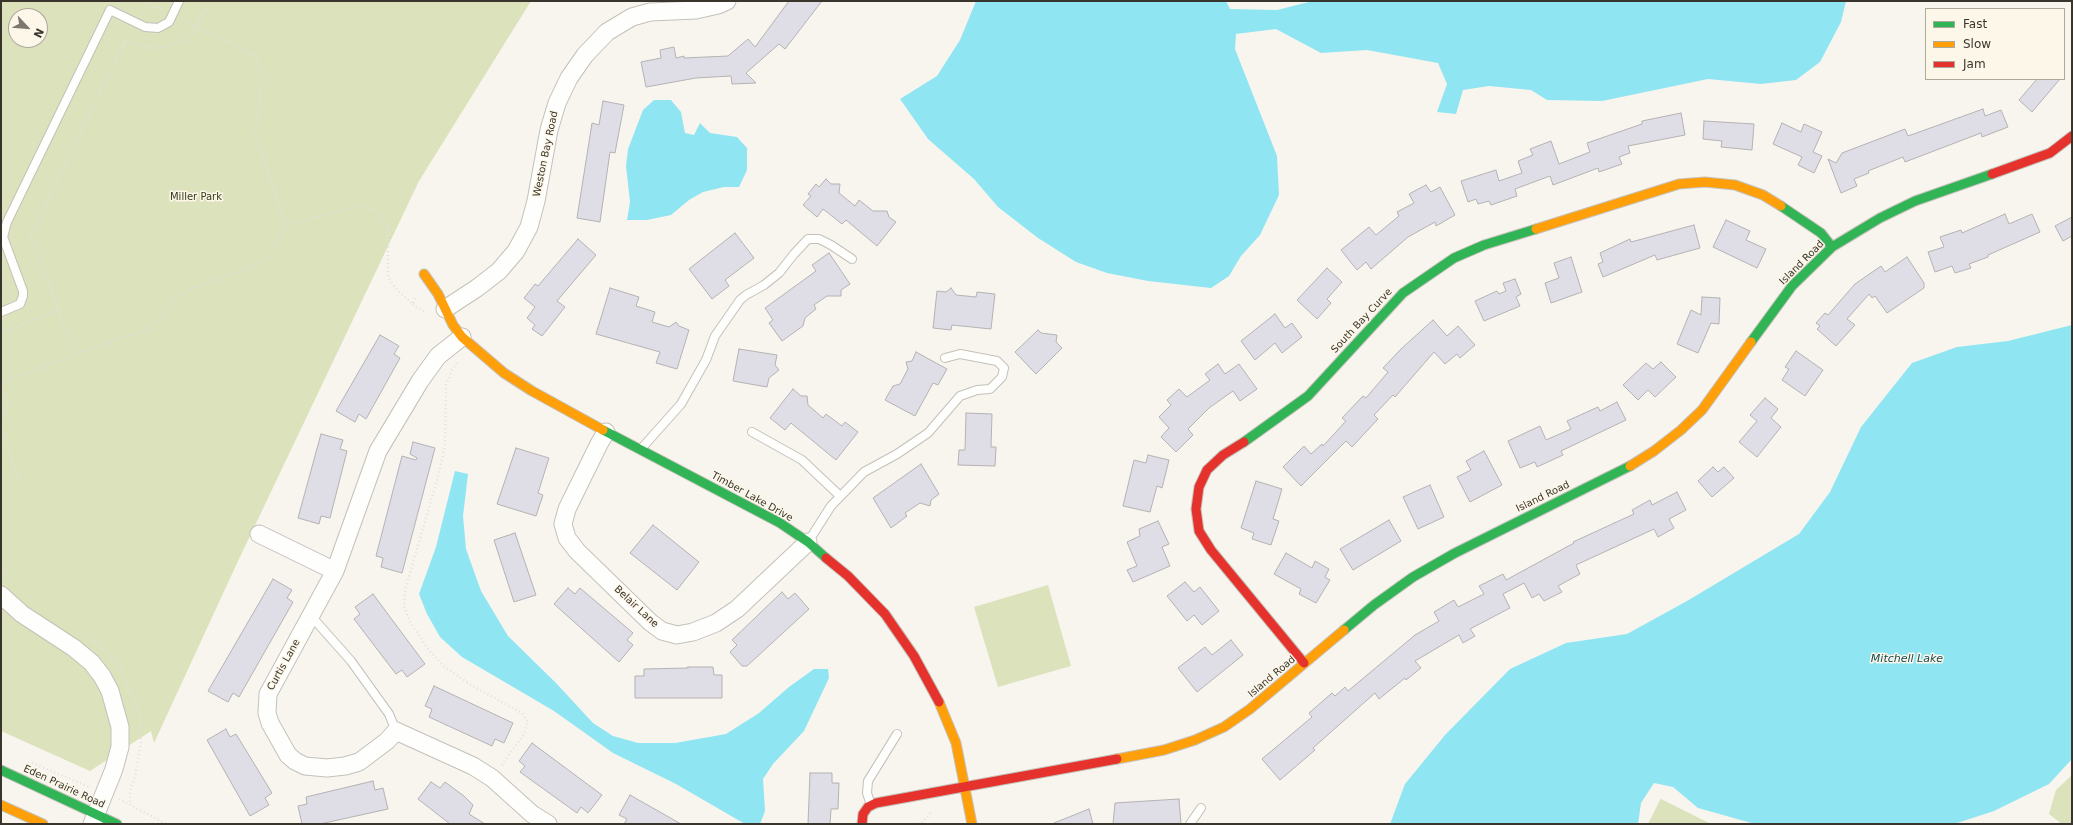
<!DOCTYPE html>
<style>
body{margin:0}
#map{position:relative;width:2073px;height:825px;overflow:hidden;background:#f8f5ee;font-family:"DejaVu Sans",sans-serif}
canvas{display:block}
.frame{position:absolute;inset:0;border:2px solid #39352c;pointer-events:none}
.legend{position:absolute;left:1925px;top:8px;width:140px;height:72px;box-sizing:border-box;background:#fdf7e9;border:1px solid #afa99d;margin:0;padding:5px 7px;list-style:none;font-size:12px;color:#39352c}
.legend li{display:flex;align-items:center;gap:8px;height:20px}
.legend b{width:20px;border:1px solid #afa99d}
.north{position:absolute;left:8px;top:8px;width:40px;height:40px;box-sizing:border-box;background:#fdf7e9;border:1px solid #afa99d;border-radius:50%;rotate:116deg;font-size:11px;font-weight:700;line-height:16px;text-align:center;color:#39352c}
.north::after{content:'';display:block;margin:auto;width:14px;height:18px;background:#7c7870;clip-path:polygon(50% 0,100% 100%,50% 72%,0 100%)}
</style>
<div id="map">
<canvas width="2073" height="825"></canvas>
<div class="frame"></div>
<ul class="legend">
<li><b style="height:5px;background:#30b455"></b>Fast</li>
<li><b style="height:5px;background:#ff9f0a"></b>Slow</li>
<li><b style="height:5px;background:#e5322d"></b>Jam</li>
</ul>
<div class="north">N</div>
</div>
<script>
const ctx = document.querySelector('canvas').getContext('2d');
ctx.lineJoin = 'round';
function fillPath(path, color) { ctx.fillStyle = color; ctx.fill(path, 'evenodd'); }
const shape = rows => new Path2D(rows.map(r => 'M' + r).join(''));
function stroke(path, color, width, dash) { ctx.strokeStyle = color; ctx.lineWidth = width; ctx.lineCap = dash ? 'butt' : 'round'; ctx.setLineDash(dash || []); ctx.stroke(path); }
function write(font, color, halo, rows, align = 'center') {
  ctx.font = font + ' "DejaVu Sans",sans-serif'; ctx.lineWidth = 3; ctx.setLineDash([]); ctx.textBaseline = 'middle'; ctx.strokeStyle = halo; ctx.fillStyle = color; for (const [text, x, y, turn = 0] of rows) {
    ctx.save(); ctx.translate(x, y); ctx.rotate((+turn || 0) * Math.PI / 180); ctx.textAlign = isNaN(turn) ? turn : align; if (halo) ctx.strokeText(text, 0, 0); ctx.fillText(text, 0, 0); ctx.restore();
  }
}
const green = shape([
 [1,1,531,1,419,181,238,561,154,743,151,731,90,771,1,731],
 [16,16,40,16,40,40,16,40],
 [1048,585,1071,666,998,687,974,607],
 [2072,775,2072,824,2062,824,2049,814,2056,790],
 [1661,798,1661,799,1711,824,1648,824]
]);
const water = shape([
 [976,1,1226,1,1230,9,1277,10,1313,1,1846,1,1841,22,1820,62,1796,80,1761,84,1708,79,1602,101,1547,100,1531,90,1489,86,1463,90,1456,114,1437,112,1447,84,1438,63,1367,50,1321,53,1276,29,1236,34,1235,49,1277,156,1279,195,1260,235,1241,256,1229,276,1211,288,1148,281,1107,273,1076,262,1038,238,998,207,974,179,928,139,900,99,937,76,960,40],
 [654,100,671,100,681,112,685,133,694,135,700,123,710,133,737,137,747,148,747,170,739,187,724,187,703,192,689,200,671,215,647,220,627,220,630,202,626,166,628,149,643,110],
 [2072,325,2072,759,2049,784,1994,811,1954,824,1755,824,1698,808,1673,787,1654,783,1641,803,1638,824,1390,824,1405,784,1445,735,1510,669,1566,643,1627,634,1687,601,1799,534,1830,492,1861,427,1912,363,1957,347,2008,341],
 [455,471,468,474,463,516,466,549,481,591,508,636,556,683,593,723,613,736,638,743,675,743,726,734,759,713,789,687,814,669,828,669,829,678,804,731,773,764,763,779,765,811,760,824,745,824,676,784,613,753,554,711,462,657,440,637,427,614,419,594,436,547]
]);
const building = shape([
 [789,1,822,1,785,49,779,44,746,73,756,83,732,84,731,76,696,78,646,87,641,62,661,58,660,50,674,47,676,58,684,56,684,58,728,56,748,39,755,47,789,1],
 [2037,79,2060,79,2032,112,2019,100,2037,79],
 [603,101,624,105,615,153,610,152,600,222,577,218,592,123,599,125,603,101],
 [1983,109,1985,116,2001,110,2008,127,1982,137,1981,133,1905,162,1903,157,1868,171,1869,173,1854,179,1857,186,1841,193,1828,159,1836,163,1842,153,1905,129,1908,136,1983,109],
 [1681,113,1685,135,1628,146,1630,153,1619,157,1622,164,1599,172,1598,168,1553,185,1550,176,1515,189,1517,196,1491,205,1489,201,1478,204,1476,199,1468,202,1461,181,1496,170,1499,181,1522,173,1518,161,1533,155,1530,149,1551,141,1559,164,1590,152,1587,143,1642,124,1642,121,1681,113],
 [1704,121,1754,124,1752,150,1721,147,1722,141,1703,139,1704,121],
 [1782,123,1801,132,1804,124,1822,132,1813,152,1822,156,1814,173,1798,165,1802,157,1773,144,1782,123],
 [826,179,831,184,840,184,839,193,855,206,859,200,873,211,887,211,889,217,896,222,877,246,846,220,842,224,823,209,817,217,803,205,811,196,808,194,816,184,819,187,826,179],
 [1426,185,1431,192,1440,187,1455,215,1436,226,1435,222,1408,237,1371,269,1366,262,1357,270,1341,250,1369,227,1376,235,1399,216,1397,212,1414,203,1409,194,1426,185],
 [2005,214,2009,224,2032,214,2040,232,1988,255,1988,257,1969,264,1971,268,1955,273,1952,266,1935,272,1928,252,1944,247,1940,237,1961,230,1962,233,2005,214],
 [2072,217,2072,236,2063,241,2055,226,2072,217],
 [1726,220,1750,231,1746,240,1766,249,1757,268,1713,247,1726,220],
 [1694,225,1700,248,1657,260,1655,255,1603,277,1598,264,1603,262,1600,253,1630,239,1631,242,1694,225],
 [735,233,754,258,725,280,729,286,712,299,689,269,735,233],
 [578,239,596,255,557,301,565,307,542,336,532,329,535,325,527,318,535,307,524,298,535,284,538,286,578,239],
 [829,253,850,284,841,290,841,296,827,296,814,305,816,309,805,318,803,326,782,341,769,323,773,320,765,308,816,271,812,265,829,253],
 [1571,257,1582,292,1551,303,1545,283,1559,278,1554,263,1571,257],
 [1907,257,1924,283,1924,288,1887,313,1875,296,1872,298,1869,294,1847,319,1855,325,1836,346,1817,329,1820,326,1816,323,1825,313,1828,315,1855,284,1881,266,1885,272,1907,257],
 [1327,268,1342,282,1327,299,1331,303,1317,319,1297,300,1327,268],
 [1515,279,1521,294,1516,297,1520,306,1484,321,1475,301,1497,291,1499,294,1506,291,1503,283,1515,279],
 [610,288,639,297,636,306,655,312,652,322,669,327,676,322,679,326,689,330,677,369,656,363,660,352,596,334,610,288],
 [951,288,956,295,976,297,977,292,995,294,991,329,952,325,951,330,933,328,937,291,946,292,951,288],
 [1702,297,1720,298,1719,324,1711,323,1698,353,1677,344,1691,310,1701,315,1702,297],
 [1275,314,1285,328,1292,323,1302,337,1282,353,1275,343,1255,360,1241,341,1275,314],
 [1433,320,1447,336,1458,326,1475,345,1460,358,1457,354,1445,364,1434,352,1395,397,1393,395,1374,415,1378,419,1352,447,1346,441,1301,486,1283,467,1304,446,1311,454,1322,444,1323,446,1346,421,1342,418,1363,396,1366,398,1388,372,1383,368,1401,349,1433,320],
 [1038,330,1041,333,1057,335,1056,342,1062,348,1036,374,1015,352,1038,330],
 [380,335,399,346,394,354,400,358,366,419,359,414,355,422,336,411,380,335],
 [739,349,777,355,775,365,779,370,769,378,767,387,733,381,739,349],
 [1796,351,1823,370,1805,396,1782,380,1789,369,1785,367,1796,351],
 [916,352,947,369,938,385,933,383,915,416,885,400,893,386,900,384,908,369,906,362,912,361,916,352],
 [1661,362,1676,377,1655,397,1648,390,1638,400,1623,385,1646,363,1653,369,1661,362],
 [1218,364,1225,374,1239,364,1257,389,1240,401,1233,391,1209,408,1188,429,1193,435,1176,452,1161,437,1169,428,1159,417,1171,405,1167,400,1179,389,1187,397,1210,380,1205,374,1218,364],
 [793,389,801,396,807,396,808,405,823,418,826,414,842,426,845,422,858,432,836,460,791,423,785,430,770,418,793,389],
 [1765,398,1778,409,1771,418,1781,427,1757,457,1739,442,1757,421,1750,415,1765,398],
 [1617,402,1626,420,1561,451,1563,455,1537,467,1535,462,1520,468,1508,441,1540,426,1546,440,1571,429,1567,421,1598,407,1600,411,1617,402],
 [966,413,992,414,991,447,996,447,995,466,958,465,959,450,965,450,966,413],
 [321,434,343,440,340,449,347,451,330,518,321,516,319,524,298,518,321,434],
 [413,442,435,448,402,573,381,567,383,558,376,556,402,456,416,460,417,458,410,454,413,442],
 [516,448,549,458,538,493,543,495,536,516,497,504,516,448],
 [1484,451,1502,485,1470,502,1457,477,1471,470,1466,461,1484,451],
 [1148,455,1169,460,1162,488,1157,486,1150,512,1123,506,1134,460,1146,463,1148,455],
 [921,464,939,494,931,500,930,506,920,503,905,513,907,516,891,528,873,498,921,464],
 [1713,467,1718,472,1724,467,1734,478,1712,497,1698,481,1713,467],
 [1256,481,1282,489,1273,519,1279,521,1271,545,1252,539,1254,533,1241,528,1256,481],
 [1430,485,1444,517,1418,529,1403,497,1430,485],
 [1677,492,1686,510,1669,519,1674,528,1658,537,1654,529,1576,565,1580,574,1558,586,1562,592,1544,601,1539,594,1532,598,1524,583,1503,594,1510,608,1470,629,1475,636,1463,643,1459,635,1415,661,1421,668,1406,680,1405,678,1379,699,1375,693,1313,748,1315,750,1280,780,1262,759,1312,717,1309,713,1332,693,1335,696,1345,687,1348,691,1415,635,1439,621,1434,612,1454,600,1458,607,1484,594,1479,586,1503,574,1506,580,1574,543,1573,542,1634,514,1632,510,1650,500,1652,505,1677,492],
 [1389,520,1401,541,1353,570,1340,549,1389,520],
 [1158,521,1169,544,1162,547,1170,566,1133,582,1127,570,1137,566,1127,542,1140,536,1139,529,1158,521],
 [653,525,699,562,677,590,630,553,653,525],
 [515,533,536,595,514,602,494,540,515,533],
 [1286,553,1312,568,1315,561,1329,569,1325,577,1330,580,1316,603,1299,594,1301,589,1274,574,1286,553],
 [273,579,292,590,287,598,293,602,239,697,233,693,228,702,208,691,273,579],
 [1185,582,1194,592,1200,587,1219,611,1202,625,1194,615,1187,621,1167,596,1185,582],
 [568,588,575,594,580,588,633,633,627,640,633,645,619,662,554,604,568,588],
 [782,592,788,599,795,593,809,609,747,666,742,666,730,652,737,645,732,640,782,592],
 [373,594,425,664,407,677,402,670,396,674,354,619,360,614,355,607,373,594],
 [1231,640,1243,655,1197,692,1178,668,1205,647,1212,655,1231,640],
 [688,667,713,667,714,675,722,675,722,698,635,698,635,676,644,676,644,669,688,668,688,667],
 [434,686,513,723,504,743,495,739,492,746,429,717,432,709,425,706,434,686],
 [226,729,230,737,236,734,272,793,265,798,269,805,250,816,207,740,226,729],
 [532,743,602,795,588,813,581,807,577,813,520,772,525,766,519,761,532,743],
 [810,773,832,773,832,783,839,783,838,809,831,809,830,824,808,824,810,773],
 [373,781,375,790,383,788,388,809,320,824,302,824,298,806,307,804,306,797,373,781],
 [431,782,440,788,445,782,464,796,473,805,469,814,485,824,450,824,418,799,431,782],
 [630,795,681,824,624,824,627,819,619,815,630,795],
 [1179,799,1181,824,1113,824,1115,803,1179,799],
 [1089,809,1093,824,1054,824,1054,823,1089,809]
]);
const path = shape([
 [142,1,163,11],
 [210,1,193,33,183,40,162,48,152,48,125,41,31,236,75,354,148,329,159,320,179,296,194,288,267,260,286,226],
 [182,20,255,55,262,77,255,135,286,226,357,206,376,211,388,227,388,275,391,282,398,291,413,304,416,296],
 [413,304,426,313],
 [1,333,59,310],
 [457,363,452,370,446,385,445,446,438,477,405,590,404,606,410,622,428,649,445,667,471,685,522,713,528,722,524,734,501,766],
 [1,383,75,354],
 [1,385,9,405,1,418],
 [1,427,19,482],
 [1,564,12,582],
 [84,634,110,655,120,667,138,711,141,728,141,742,135,776,130,792,130,803],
 [32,763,90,787],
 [119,799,166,824],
 [914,824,923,822,931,812]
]);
const lane = shape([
 [1,312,20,304,23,296,23,291,3,237,7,222,110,10,145,27,158,28,169,22,179,1],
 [752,432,802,460,840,496],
 [641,449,681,404,706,360,715,336,740,300,746,295,764,285,779,273,794,254,808,239,819,239,831,245,852,259],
 [808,542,831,506,864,472,897,454,928,433,960,396,977,390,990,389,1002,377,1004,368,997,361,960,354,945,358],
 [312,617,351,661,389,714,396,731],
 [871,805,867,793,868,781,897,734],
 [1190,824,1201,808]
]);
const street = shape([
 [445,309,477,288,499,271,516,251,529,227,536,201,549,130,557,103,569,78,585,55,607,32,632,17,650,12,696,10,718,5,727,1],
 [462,337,438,356,420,381,378,451,335,571,268,694,267,713,270,723,288,755,295,761,305,766,327,768,345,766,359,762,387,741,396,731,473,766,492,778,532,814,548,824],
 [606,432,599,444,567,509,563,524,567,538,577,551,650,622,662,631,677,635,693,632,716,623,737,609,808,542],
 [259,534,335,571],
 [1,595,22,614,74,648,92,663,102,676,110,691,120,727,120,747,114,769,92,824]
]);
const fast = shape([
 [1781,206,1821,233,1832,247],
 [1751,342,1792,286,1832,247,1880,218,1915,201,1992,174],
 [603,430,780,523,808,542,826,558],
 [1244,442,1308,396,1403,293,1454,258,1484,245,1536,229],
 [1344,630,1374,605,1413,577,1455,553,1630,466],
 [1,770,117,824]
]);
const slow = shape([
 [1536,229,1679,184,1705,182,1735,185,1763,195,1781,206],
 [424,274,438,294,453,325,462,337,504,373,532,391,603,430],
 [1630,466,1654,451,1681,430,1702,410,1751,342],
 [939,702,956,743,972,824],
 [1117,759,1164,750,1195,740,1224,727,1250,709,1344,630],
 [1,805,43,824]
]);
const jam = shape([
 [1992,174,2050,153,2072,136],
 [1244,442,1223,455,1207,470,1199,487,1196,509,1199,531,1211,550,1304,663],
 [826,558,848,576,885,614,914,656,939,702],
 [862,824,863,814,868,807,876,803,1117,759]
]);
const streetNames = [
 ["Weston Bay Road",546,154,-78],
 ["Island Road",1802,263,-45],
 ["South Bay Curve",1362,321,-47],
 ["Timber Lake Drive",752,497,29],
 ["Island Road",1543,497,-26],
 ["Belair Lane",636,607,43],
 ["Curtis Lane",284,665,-61],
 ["Island Road",1272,677,-40],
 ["Eden Prairie Road",64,787,25]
];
const parkNames = [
 ["Miller Park",196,197]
];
const waterNames = [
 ["Mitchell Lake",1907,659]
];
fillPath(green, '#dbe2bc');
fillPath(water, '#90e5f2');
fillPath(building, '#dfdde6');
stroke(building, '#b4b2b3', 1);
stroke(lane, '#c4c1b9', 10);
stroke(street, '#c4c1b9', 19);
stroke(fast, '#c4c1b9', 11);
stroke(slow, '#c4c1b9', 11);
stroke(jam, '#c4c1b9', 11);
stroke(path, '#e3e1df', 2.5, [1, 3]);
stroke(lane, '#fefefc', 8);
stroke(street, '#fefefc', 17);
stroke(fast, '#30b455', 9);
stroke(slow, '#ff9f0a', 9);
stroke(jam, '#e5322d', 9);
write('10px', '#39352c', '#fdf7e9', streetNames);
write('10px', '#323a16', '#fdf7e9', parkNames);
write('italic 11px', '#124952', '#fdf7e9', waterNames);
</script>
